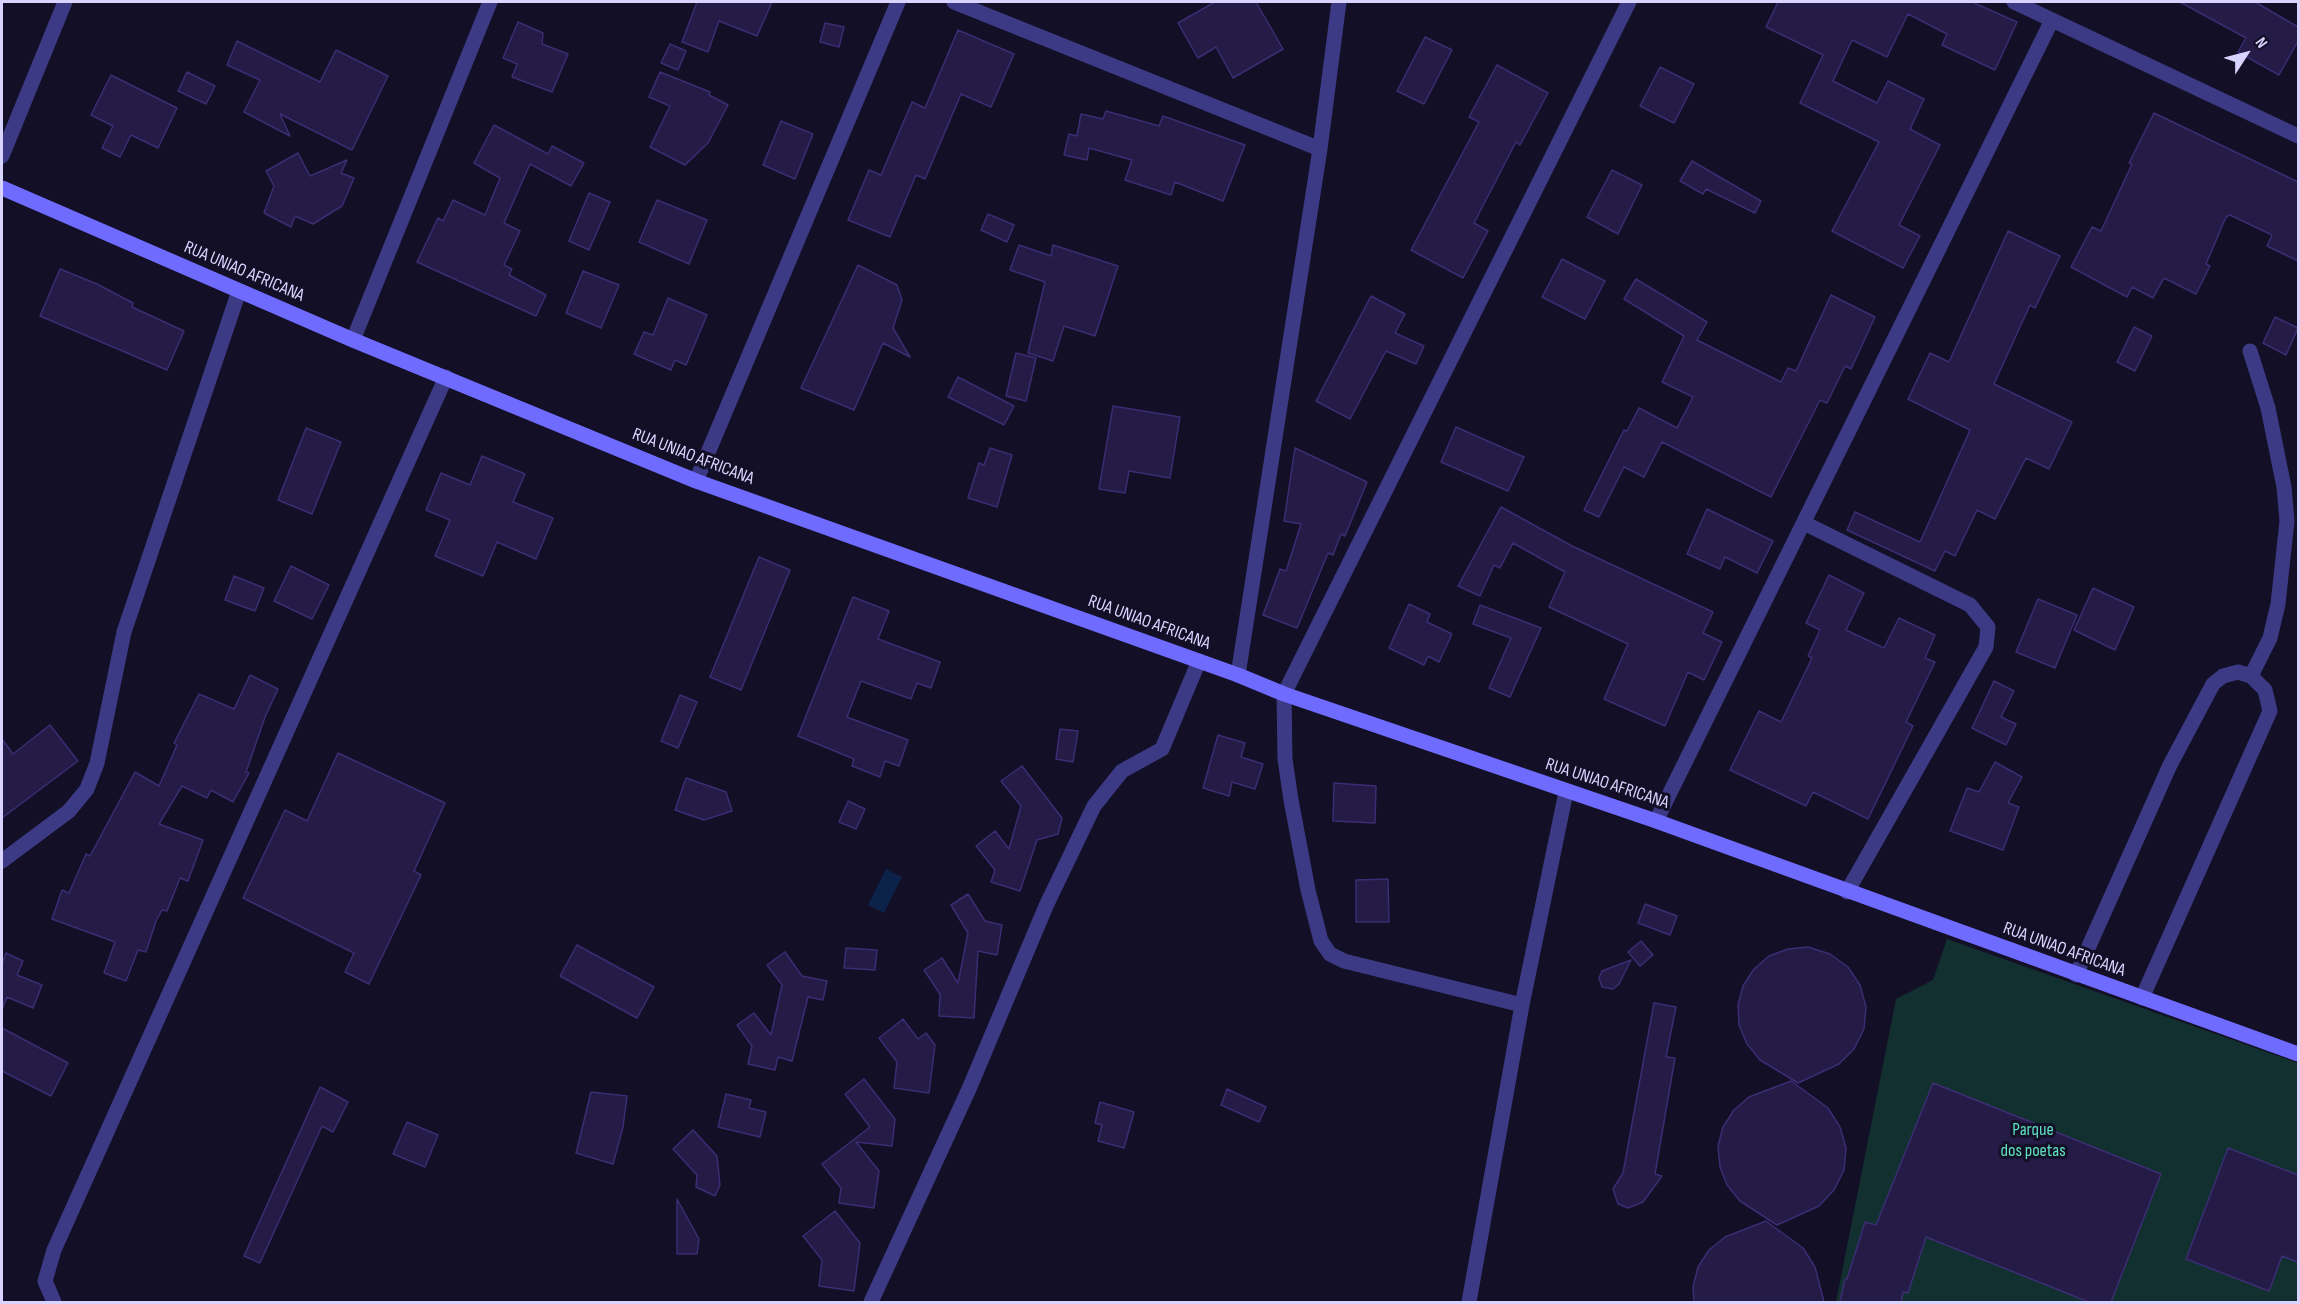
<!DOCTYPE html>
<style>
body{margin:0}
#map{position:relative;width:2300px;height:1304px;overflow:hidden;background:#130f26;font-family:"Sofia Sans Condensed",sans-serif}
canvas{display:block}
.frame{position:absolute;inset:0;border:3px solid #d9d4ff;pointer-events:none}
.north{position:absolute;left:2216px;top:24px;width:60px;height:60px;-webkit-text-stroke:4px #130f26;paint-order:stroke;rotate:54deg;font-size:16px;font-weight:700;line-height:24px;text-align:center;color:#d9d4ff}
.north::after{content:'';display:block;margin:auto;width:21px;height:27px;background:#d9d4ff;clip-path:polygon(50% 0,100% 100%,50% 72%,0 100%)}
</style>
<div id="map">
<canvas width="2300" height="1304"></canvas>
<div class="frame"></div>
<div class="north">N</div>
</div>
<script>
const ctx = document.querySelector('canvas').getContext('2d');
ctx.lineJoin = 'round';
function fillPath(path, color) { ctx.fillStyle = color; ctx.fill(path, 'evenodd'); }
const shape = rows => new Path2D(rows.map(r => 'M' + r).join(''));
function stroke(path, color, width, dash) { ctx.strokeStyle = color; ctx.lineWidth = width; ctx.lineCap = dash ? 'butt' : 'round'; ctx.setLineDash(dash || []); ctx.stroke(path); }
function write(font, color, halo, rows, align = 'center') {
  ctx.font = font + ' "Sofia Sans Condensed",sans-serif'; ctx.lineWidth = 6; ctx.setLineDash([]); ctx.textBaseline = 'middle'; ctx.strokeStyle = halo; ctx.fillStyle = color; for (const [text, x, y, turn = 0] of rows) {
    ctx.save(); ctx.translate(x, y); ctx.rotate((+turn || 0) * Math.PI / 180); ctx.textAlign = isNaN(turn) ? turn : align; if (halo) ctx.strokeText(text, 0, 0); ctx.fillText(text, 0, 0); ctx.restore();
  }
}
const green = shape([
 [1947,939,2298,1063,2298,1302,1836,1302,1896,999,1933,980]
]);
const water = shape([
 [886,869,902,877,884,913,868,905]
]);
const building = shape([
 [697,2,772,2,757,36,719,21,708,52,682,42,697,2],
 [1215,2,1256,2,1283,49,1233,78,1216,47,1198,58,1178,23,1215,2],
 [1778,2,1972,2,2017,22,1995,70,1942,45,1947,34,1908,14,1887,57,1852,40,1833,81,1877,103,1888,81,1924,99,1910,129,1940,145,1899,225,1920,236,1903,268,1832,231,1879,142,1800,103,1823,55,1766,27,1778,2],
 [2180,2,2255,2,2298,27,2298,41,2279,75,2238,52,2246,38,2180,2],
 [518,22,543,33,542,44,568,54,552,92,512,77,517,64,503,58,518,22],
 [825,23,844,27,839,47,820,42,825,23],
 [958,30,1014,54,991,107,961,94,925,179,916,175,890,237,848,220,869,170,881,175,912,102,925,108,958,30],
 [1425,37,1452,50,1424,104,1397,91,1425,37],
 [237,41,320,82,336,50,388,76,352,150,280,114,290,136,244,112,260,80,227,65,237,41],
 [670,44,686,51,678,70,661,63,670,44],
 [1497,65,1548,93,1520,145,1516,142,1474,223,1488,231,1463,278,1411,250,1479,122,1469,117,1497,65],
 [1660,67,1694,84,1674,123,1640,106,1660,67],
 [187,72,215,86,206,104,178,91,187,72],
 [660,72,710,92,709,95,728,105,708,143,685,165,650,147,670,106,649,97,660,72],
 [111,75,177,108,158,148,131,135,120,157,102,148,113,126,91,115,111,75],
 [1106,111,1159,126,1163,116,1245,145,1223,201,1175,182,1171,195,1125,180,1132,160,1089,148,1087,160,1064,155,1069,134,1077,136,1081,114,1103,119,1106,111],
 [2154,113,2298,182,2298,261,2267,246,2272,235,2230,215,2226,217,2206,264,2210,266,2196,294,2164,278,2153,298,2132,287,2127,297,2071,267,2092,227,2101,231,2132,164,2129,163,2154,113],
 [781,121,813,134,795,179,763,165,781,121],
 [494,125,548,154,552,146,584,163,571,186,530,164,504,223,520,231,504,265,512,269,509,275,546,295,536,316,417,262,438,218,443,221,453,200,485,215,500,178,474,163,494,125],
 [298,153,310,176,347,160,341,173,354,178,342,206,313,224,295,216,291,227,264,213,274,186,266,171,298,153],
 [1692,161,1761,201,1755,213,1706,189,1703,194,1680,181,1692,161],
 [1612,170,1642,185,1618,234,1587,217,1612,170],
 [589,193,610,202,589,250,569,241,589,193],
 [657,200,707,220,689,264,639,242,657,200],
 [988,214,1014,225,1007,242,981,230,988,214],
 [2008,231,2060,256,2035,308,2030,305,1994,384,2072,422,2049,469,2026,458,1995,519,1977,510,1955,556,1945,551,1935,571,1847,530,1855,512,1920,542,1970,430,1908,399,1930,353,1949,362,2008,231],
 [1019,245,1051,256,1053,245,1118,266,1095,336,1064,326,1053,361,1028,353,1045,282,1010,270,1019,245],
 [1562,259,1605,281,1585,319,1542,297,1562,259],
 [858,265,897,285,902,300,893,328,910,357,883,343,854,410,801,388,858,265],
 [60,269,97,284,133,303,132,307,184,331,167,370,40,316,60,269],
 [583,271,619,285,601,328,566,313,583,271],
 [1636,279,1707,322,1697,340,1781,382,1788,368,1796,371,1831,295,1875,317,1851,369,1845,366,1827,403,1820,400,1771,497,1662,442,1644,477,1624,467,1599,517,1584,510,1624,430,1627,431,1639,408,1677,428,1693,397,1662,382,1684,336,1624,299,1636,279],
 [1371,296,1405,314,1395,333,1424,346,1416,364,1386,351,1350,419,1316,401,1371,296],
 [668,298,707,315,686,365,675,360,671,370,634,354,644,332,653,335,668,298],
 [2275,317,2298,328,2286,355,2263,343,2275,317],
 [2134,327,2152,336,2135,371,2117,362,2134,327],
 [1016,353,1036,358,1026,401,1006,396,1016,353],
 [958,377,1014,406,1004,425,948,397,958,377],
 [1113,406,1180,417,1170,478,1129,471,1125,493,1099,489,1113,406],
 [1456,427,1524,457,1508,491,1441,462,1456,427],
 [306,428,341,442,312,514,278,500,306,428],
 [990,448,1012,455,997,507,968,498,979,463,984,465,990,448],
 [1295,448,1367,482,1345,536,1341,534,1333,555,1328,553,1297,628,1263,615,1280,569,1286,571,1301,524,1284,521,1295,448],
 [482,456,525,474,513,502,553,518,536,559,497,542,483,576,435,556,450,520,426,510,441,473,470,485,482,456],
 [1501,507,1572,546,1713,612,1703,633,1722,642,1704,680,1688,672,1665,726,1604,699,1628,644,1549,607,1565,572,1513,543,1500,568,1494,565,1480,596,1458,586,1501,507],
 [1707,509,1773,541,1757,573,1725,557,1720,569,1687,554,1707,509],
 [759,557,790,570,741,690,710,677,759,557],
 [291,566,329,585,312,619,274,601,291,566],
 [1829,575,1864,593,1846,630,1884,648,1899,618,1935,635,1925,658,1935,662,1906,722,1913,726,1868,819,1813,792,1806,806,1730,770,1759,711,1781,722,1812,658,1808,656,1820,630,1806,623,1829,575],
 [234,576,264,588,255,611,225,600,234,576],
 [2093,588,2134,607,2115,650,2074,630,2093,588],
 [853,597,889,611,878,639,940,662,931,688,917,683,911,699,861,681,847,717,908,740,899,766,885,761,880,777,852,766,854,759,798,736,853,597],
 [2038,599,2077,615,2055,668,2016,652,2038,599],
 [1409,604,1430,614,1427,622,1452,634,1439,662,1428,656,1424,665,1389,648,1409,604],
 [1480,605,1541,628,1510,697,1489,688,1511,638,1473,624,1480,605],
 [250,675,278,689,265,717,246,772,249,773,233,802,211,790,207,798,182,786,159,824,203,840,188,881,180,878,167,911,162,910,156,921,146,952,138,950,126,981,104,973,115,942,52,919,62,890,69,893,86,854,90,856,135,772,159,786,177,745,174,743,199,694,234,709,250,675],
 [1994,681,2014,691,2001,717,2016,724,2006,745,1972,728,1994,681],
 [680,695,697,702,678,748,661,741,680,695],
 [50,725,78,761,2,818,2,739,13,754,50,725],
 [1060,729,1078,731,1073,762,1056,759,1060,729],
 [1218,735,1245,743,1241,757,1263,764,1255,789,1232,782,1229,796,1203,788,1218,735],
 [338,753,445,803,414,871,421,875,369,984,345,972,354,953,243,898,285,810,307,821,338,753],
 [1995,762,2022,777,2008,803,2019,807,2003,850,1950,831,1967,788,1979,792,1995,762],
 [1022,766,1062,818,1058,834,1037,840,1020,891,991,882,995,870,976,846,995,831,1009,849,1021,806,1001,781,1022,766],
 [686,778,726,792,732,811,704,820,675,810,686,778],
 [1334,783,1376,786,1375,823,1333,821,1334,783],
 [848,801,865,809,856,829,839,822,848,801],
 [1388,879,1389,922,1356,922,1356,880,1388,879],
 [968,894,985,921,1002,925,997,955,978,951,974,1018,939,1016,940,994,924,970,942,958,958,983,968,933,951,905,968,894],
 [1645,904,1677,916,1670,935,1638,923,1645,904],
 [1641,941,1653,955,1640,966,1628,952,1641,941],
 [577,945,654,987,637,1018,560,976,577,945],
 [1808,947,1830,954,1848,967,1860,985,1866,1007,1864,1029,1854,1049,1839,1064,1798,1083,1760,1060,1747,1044,1739,1025,1738,1005,1743,986,1754,969,1769,956,1788,949,1808,947],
 [846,948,877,950,875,970,844,968,846,948],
 [785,952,802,976,827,981,823,1000,808,997,792,1061,778,1057,775,1070,748,1064,752,1046,737,1025,754,1013,771,1035,782,985,767,965,785,952],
 [6,953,23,961,17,975,42,985,33,1008,7,997,2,1010,2,964,6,953],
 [1631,960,1619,984,1613,989,1602,987,1599,978,1602,971,1631,960],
 [1654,1003,1676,1007,1666,1057,1675,1058,1655,1174,1662,1176,1643,1202,1628,1208,1618,1204,1613,1189,1623,1173,1654,1003],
 [903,1019,918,1039,926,1033,935,1045,929,1093,894,1088,897,1062,879,1038,903,1019],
 [2,1028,68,1063,51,1096,2,1071,2,1028],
 [864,1079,895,1119,892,1146,856,1142,879,1171,874,1208,839,1203,841,1188,822,1164,870,1127,845,1094,864,1079],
 [1791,1081,1828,1108,1840,1127,1846,1148,1844,1170,1834,1190,1819,1206,1777,1225,1740,1201,1727,1185,1720,1167,1718,1146,1723,1127,1734,1110,1749,1097,1791,1081],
 [1933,1083,2161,1174,2111,1302,2089,1302,1926,1237,1908,1293,1903,1292,1901,1302,1840,1302,1845,1279,1847,1279,1865,1222,1876,1225,1933,1083],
 [320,1087,348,1102,333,1132,322,1126,260,1263,244,1256,320,1087],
 [1227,1089,1266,1107,1259,1122,1221,1105,1227,1089],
 [591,1092,627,1096,623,1127,613,1164,576,1153,591,1092],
 [726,1094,751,1100,749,1108,766,1112,760,1137,718,1127,726,1094],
 [1100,1102,1134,1112,1124,1148,1098,1141,1102,1125,1095,1123,1100,1102],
 [407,1122,438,1135,425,1167,393,1154,407,1122],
 [693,1130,717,1156,720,1185,715,1196,696,1187,697,1175,673,1149,693,1130],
 [2228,1148,2298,1175,2298,1262,2282,1256,2269,1291,2186,1259,2228,1148],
 [677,1199,699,1239,697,1254,677,1254,677,1199],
 [835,1211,860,1243,854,1291,819,1286,822,1260,803,1236,835,1211],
 [1766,1221,1803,1248,1815,1267,1824,1302,1694,1302,1693,1287,1698,1267,1709,1250,1725,1237,1766,1221]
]);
const minor = shape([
 [954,2,1320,149],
 [2014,2,2298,136],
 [2,156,65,2],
 [353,340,490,2],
 [2250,351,2268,408,2284,487,2287,521,2278,604,2270,638,2251,676],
 [696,481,898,2],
 [1804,523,1970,605,1988,627,1986,647,1847,892],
 [1238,675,1320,149,1339,2],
 [1656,821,2052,20],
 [2,861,69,811,87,789,97,763,124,632,239,291],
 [2076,975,2170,765,2213,684,2223,676,2238,672,2251,676,2265,690,2270,711,2142,998],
 [1522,1005,1344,961,1330,954,1321,941,1308,890,1291,800,1285,759,1284,694,1629,2],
 [54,1302,45,1281,54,1250,446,377],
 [871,1302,969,1089,1046,906,1094,806,1122,771,1162,749,1199,661],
 [1469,1302,1522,1005,1566,792]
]);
const secondary = shape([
 [2,188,353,340,696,481,1238,675,1284,694,1656,821,2298,1054]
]);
const streetNames = [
 ["RUA UNIAO AFRICANA",244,272,23],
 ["RUA UNIAO AFRICANA",693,457,21],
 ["RUA UNIAO AFRICANA",1149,623,20],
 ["RUA UNIAO AFRICANA",1607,784,18],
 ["RUA UNIAO AFRICANA",2064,950,20]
];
const parkNames = [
 ["Parque",2033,1130],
 ["dos poetas",2033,1151]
];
fillPath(green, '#12302f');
fillPath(water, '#0c2248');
fillPath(building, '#241b47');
stroke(building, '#3b2d73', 1.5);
stroke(minor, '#3d3a85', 15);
stroke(secondary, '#6f6bff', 15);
write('18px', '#d9d4ff', '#130f26', streetNames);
write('18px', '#5fe0c0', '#130f26', parkNames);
</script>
